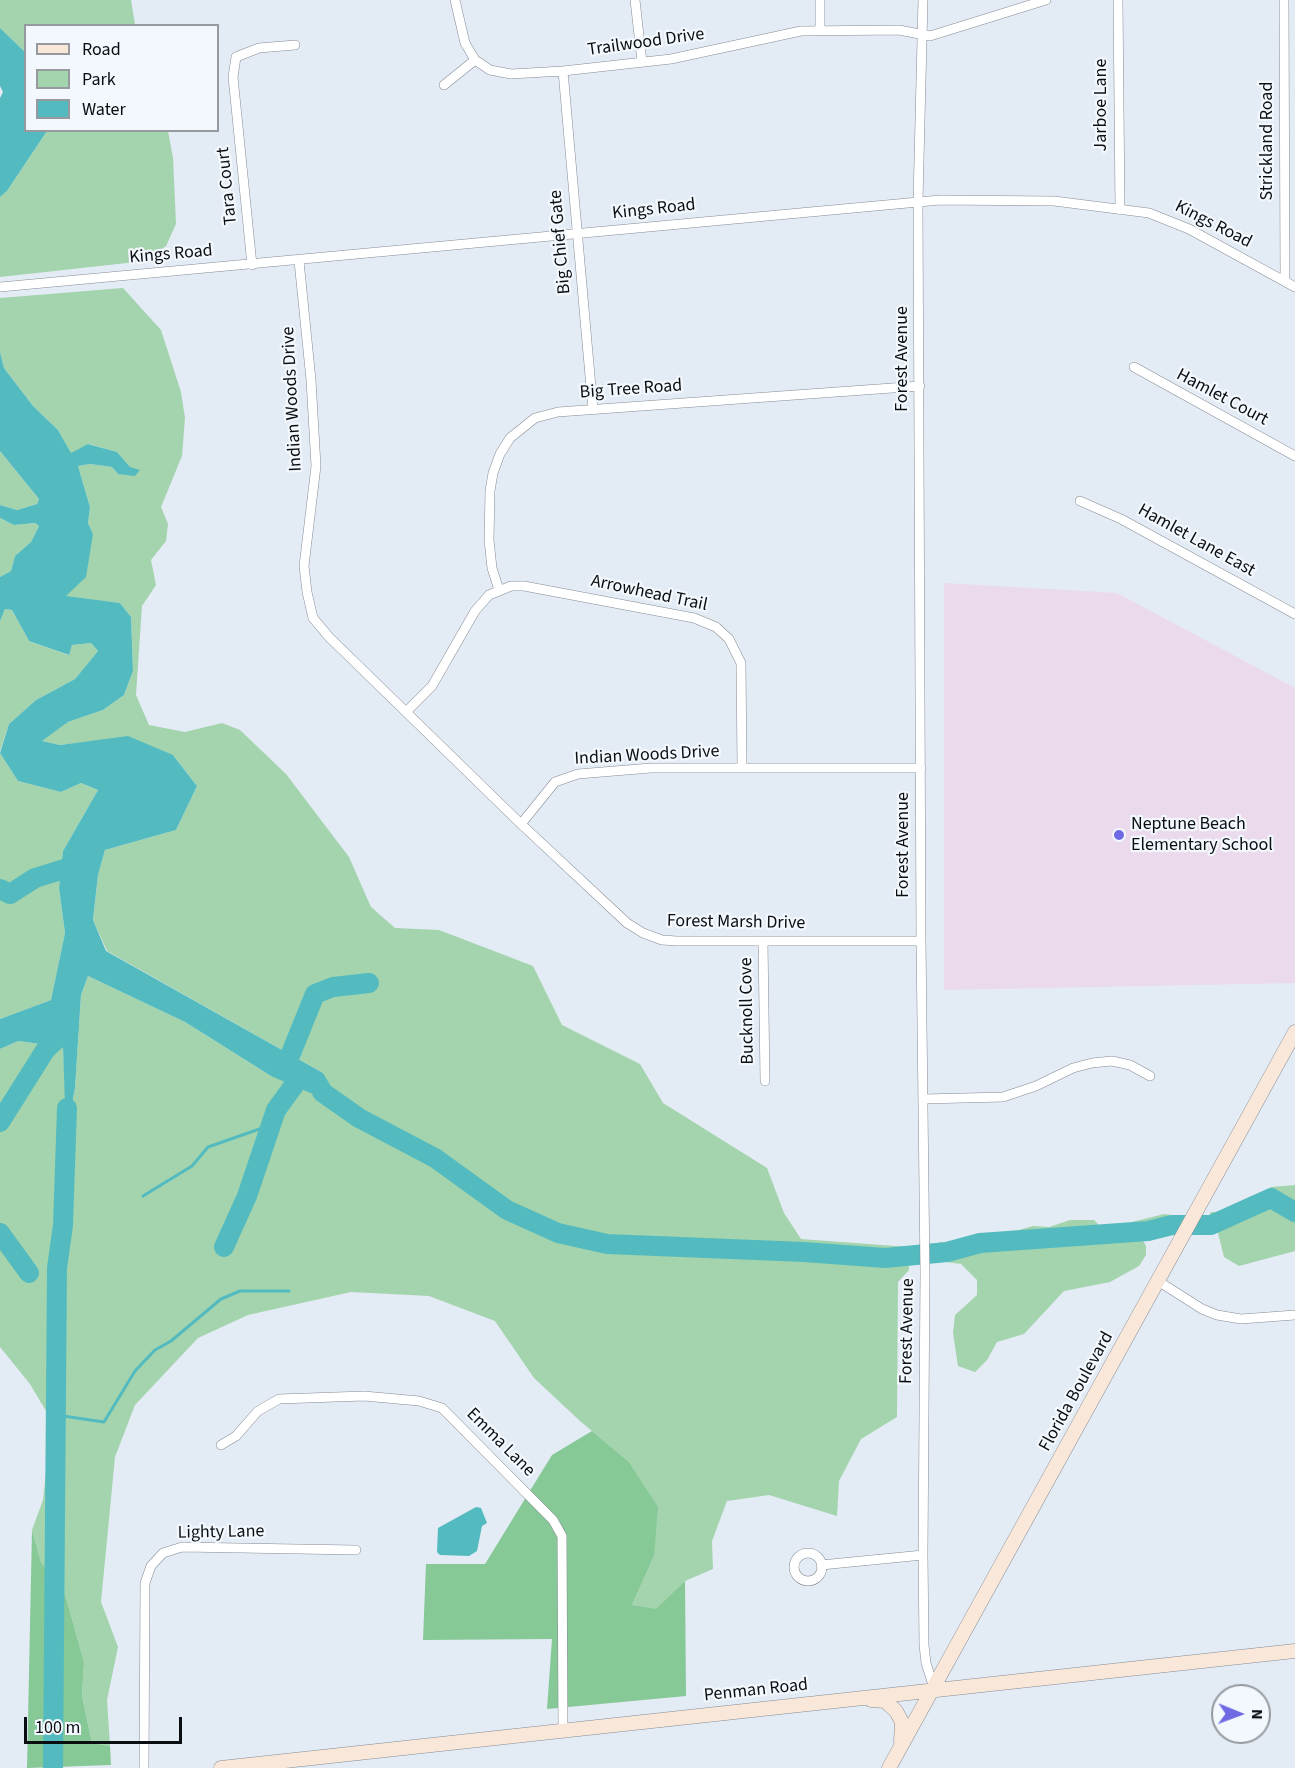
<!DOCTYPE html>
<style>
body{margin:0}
#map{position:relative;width:1295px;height:1768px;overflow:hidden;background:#e3ebf4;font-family:"Source Sans 3",sans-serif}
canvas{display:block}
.legend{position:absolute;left:24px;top:24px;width:195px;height:108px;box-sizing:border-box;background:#f3f8fe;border:2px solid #969a9f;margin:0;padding:8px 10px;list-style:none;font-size:18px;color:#0b0e11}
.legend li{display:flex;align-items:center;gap:12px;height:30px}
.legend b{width:30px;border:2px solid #969a9f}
.north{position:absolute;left:1211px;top:1684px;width:60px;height:60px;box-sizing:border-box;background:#f3f8fe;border:2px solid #969a9f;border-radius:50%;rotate:91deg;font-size:16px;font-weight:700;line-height:24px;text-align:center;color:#0b0e11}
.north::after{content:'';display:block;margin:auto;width:21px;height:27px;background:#6f6ae4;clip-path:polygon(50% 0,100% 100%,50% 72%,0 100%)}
.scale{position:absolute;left:24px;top:1717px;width:158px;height:27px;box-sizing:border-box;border:3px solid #0b0e11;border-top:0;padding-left:8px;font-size:18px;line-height:21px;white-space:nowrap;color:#0b0e11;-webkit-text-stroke:4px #f3f8fe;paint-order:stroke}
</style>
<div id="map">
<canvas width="1295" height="1768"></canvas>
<ul class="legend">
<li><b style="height:8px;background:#f9e8d9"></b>Road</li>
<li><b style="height:16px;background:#a4d4ae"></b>Park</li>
<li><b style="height:16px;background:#53bbbf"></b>Water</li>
</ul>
<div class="north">N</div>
<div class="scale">100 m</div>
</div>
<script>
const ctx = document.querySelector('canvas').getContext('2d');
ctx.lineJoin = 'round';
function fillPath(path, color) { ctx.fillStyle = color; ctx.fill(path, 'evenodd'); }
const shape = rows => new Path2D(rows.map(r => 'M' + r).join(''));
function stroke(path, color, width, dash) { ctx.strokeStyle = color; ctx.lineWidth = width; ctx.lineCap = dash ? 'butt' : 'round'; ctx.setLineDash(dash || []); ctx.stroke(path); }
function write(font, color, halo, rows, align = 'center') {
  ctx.font = font + ' "Source Sans 3",sans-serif'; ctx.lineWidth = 4.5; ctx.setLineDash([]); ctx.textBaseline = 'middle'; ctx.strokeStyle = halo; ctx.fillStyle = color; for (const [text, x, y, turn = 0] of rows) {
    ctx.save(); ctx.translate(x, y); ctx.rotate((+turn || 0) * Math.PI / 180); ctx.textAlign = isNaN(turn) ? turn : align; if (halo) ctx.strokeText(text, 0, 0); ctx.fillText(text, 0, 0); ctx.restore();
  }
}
const education = shape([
 [944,583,1117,593,1295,688,1295,983,944,990]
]);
const green = shape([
 [0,0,131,0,135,25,26,26,25,52,0,28],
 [47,131,168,131,173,158,176,224,166,246,145,261,0,277,0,197,7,191],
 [123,288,161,330,181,392,185,418,182,456,161,507,168,524,166,541,151,560,156,585,142,606,136,695,149,725,185,732,222,723,240,730,286,774,349,857,371,907,395,928,439,930,533,966,562,1025,640,1064,663,1103,767,1168,784,1213,801,1239,909,1247,909,1270,898,1282,897,1417,861,1439,839,1481,837,1516,769,1495,727,1501,712,1541,713,1569,685,1581,656,1610,632,1605,654,1556,628,1461,580,1421,534,1378,495,1321,429,1296,351,1292,248,1315,198,1338,135,1405,115,1457,101,1602,118,1647,107,1700,110,1746,92,1743,82,1696,84,1662,65,1594,41,1562,32,1530,43,1500,47,1462,46,1411,30,1384,0,1347,0,1049,18,1041,63,1047,67,1131,75,1088,81,995,88,976,185,1022,271,1076,323,1073,107,951,93,920,98,875,105,850,176,830,197,786,174,756,128,737,60,745,41,741,68,722,103,710,124,695,133,671,131,617,120,603,65,597,93,534,88,523,90,507,78,466,90,464,112,467,118,474,130,467,117,452,89,444,71,454,58,430,33,406,4,368,0,352,0,298],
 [0,451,39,499,37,504,17,510,0,505],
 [0,518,14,525,35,523,39,526,31,542,15,556,11,571,0,577],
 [5,609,12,610,29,641,68,655,72,645,91,643,98,651,75,679,36,700,9,724,0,751,0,621],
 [0,753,18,781,61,792,81,783,98,790,63,851,59,888,65,933,51,1000,0,1019],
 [1295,1185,1295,1251,1239,1266,1224,1257,1218,1233,1199,1233,1211,1212,1227,1212,1254,1199,1271,1187],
 [1164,1214,1179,1216,1169,1234,1142,1239,1146,1246,1146,1255,1139,1266,1110,1282,1064,1291,1024,1334,997,1342,987,1360,975,1372,958,1366,953,1333,955,1315,977,1295,977,1280,961,1264,938,1261,939,1242,962,1244,973,1236,1005,1234,1033,1226,1049,1227,1070,1220,1094,1220,1099,1225,1112,1227]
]);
const forest = shape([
 [592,1431,628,1461,658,1507,654,1556,632,1605,656,1609,685,1581,686,1696,547,1709,552,1639,423,1640,426,1564,485,1564,552,1455],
 [32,1530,41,1562,65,1594,84,1662,82,1696,92,1743,110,1746,111,1765,27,1768]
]);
const water = shape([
 [0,28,25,52,26,130,47,131,7,191,0,197,0,98,3,92,0,86],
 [0,352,4,368,33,406,58,430,71,453,88,444,117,452,130,467,140,470,135,476,118,474,112,467,90,464,78,466,90,507,88,523,93,534,86,577,66,596,120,603,131,617,133,671,124,695,103,710,68,722,42,741,60,745,128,736,173,755,197,786,176,830,105,850,98,875,93,920,106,951,323,1073,343,1107,271,1076,185,1022,88,976,81,995,75,1088,66,1135,63,1047,18,1041,0,1049,0,1019,51,1000,65,933,59,888,63,851,98,790,81,783,61,792,18,781,0,753,9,724,36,700,75,679,98,651,91,643,72,645,69,655,29,641,12,610,5,609,0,621,0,577,11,571,15,556,31,542,39,526,35,523,14,525,0,518,0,505,17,510,37,504,39,499,0,451],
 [476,1507,481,1508,487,1523,482,1526,477,1551,469,1556,440,1555,437,1552,438,1528]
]);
const stream = shape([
 [143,1196,192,1166,208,1147,271,1125],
 [56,1415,104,1422,135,1371,155,1350,171,1341,221,1299,240,1291,289,1291]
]);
const river = shape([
 [0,889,10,894,35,878,74,866],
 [285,1068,315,994,333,987,369,983],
 [322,1092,359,1118,435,1158,507,1210,558,1233,607,1244,804,1252,885,1258,947,1252,980,1243,1148,1231,1172,1225,1211,1225,1271,1198,1295,1212],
 [0,1122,46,1049,69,1028],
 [0,1233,29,1273],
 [224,1247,247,1196,276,1110,300,1077],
 [53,1768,57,1268,63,1225,67,1108]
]);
const street = shape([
 [455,0,465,43,475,60,490,70,511,74,563,71,671,59,801,31,899,30,930,36,1046,0],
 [635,0,642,62],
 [820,0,820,30],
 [923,0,918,201,921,941,925,1272,923,1555,924,1645,926,1663,934,1688],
 [1118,0,1120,210],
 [1284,0,1285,281],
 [563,71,593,410],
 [444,85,475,60],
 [299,261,311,380,316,466,304,566,307,592,313,618,329,637,521,824,627,923,643,933,662,940,677,941,921,941],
 [252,265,233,77,236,57,259,48,295,45],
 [0,287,940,200,1054,201,1149,213,1189,229,1295,287],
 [1134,367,1295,456],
 [1080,501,1121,519,1295,614],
 [499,590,492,568,489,540,490,491,493,473,500,454,510,438,535,418,558,412,920,386],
 [407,711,432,686,475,611,489,595,511,586,524,586,694,618,716,627,729,639,741,663,742,767],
 [521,824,555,782,578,774,651,768,921,768],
 [763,941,765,1081],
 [924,1099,1003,1097,1036,1086,1073,1068,1092,1063,1112,1061,1130,1065,1150,1076],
 [1158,1281,1202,1309,1217,1315,1241,1319,1295,1315],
 [221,1445,236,1436,258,1411,279,1399,364,1396,419,1401,442,1408,553,1520,562,1536,563,1731],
 '794 1567a14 14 0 1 1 28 0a14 14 0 1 1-28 0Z',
 [821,1565,923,1555],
 [144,1768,145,1583,151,1566,163,1553,182,1547,356,1550]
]);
const secondary = shape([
 [871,1700,885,1701,896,1711,902,1722,901,1742],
 [221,1768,1295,1651],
 [889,1768,1295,1032]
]);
const markers = [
 [1119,835,6,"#6f6ae4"]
];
const streetNames = [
 ["Trailwood Drive",646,43,-8],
 ["Jarboe Lane",1102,105,-90],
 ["Strickland Road",1268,141,-90],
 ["Tara Court",228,186,-96],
 ["Kings Road",654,210,-6],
 ["Kings Road",1213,225,27],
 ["Big Chief Gate",561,242,-95],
 ["Kings Road",171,255,-5],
 ["Forest Avenue",903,359,-90],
 ["Big Tree Road",631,390,-4],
 ["Hamlet Court",1222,398,28],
 ["Indian Woods Drive",293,399,-93],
 ["Hamlet Lane East",1196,541,29],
 ["Arrowhead Trail",649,594,12],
 ["Indian Woods Drive",647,756,-3],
 ["Forest Avenue",904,845,-90],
 ["Forest Marsh Drive",736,923,1],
 ["Bucknoll Cove",748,1011,-91],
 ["Forest Avenue",908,1331,-89],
 ["Florida Boulevard",1077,1392,-61],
 ["Emma Lane",500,1443,45],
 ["Lighty Lane",221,1533,-1],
 ["Penman Road",756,1691,-6]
];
const poiNames = [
 ["Neptune Beach",1131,825],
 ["Elementary School",1131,846]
];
fillPath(education, '#ebdaeb');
fillPath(green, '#a4d4ae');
fillPath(forest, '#87c897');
fillPath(water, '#53bbbf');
stroke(stream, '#53bbbf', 3);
stroke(river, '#53bbbf', 20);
stroke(street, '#858b94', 10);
stroke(secondary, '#858b94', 15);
stroke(street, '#fff', 9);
stroke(secondary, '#f9e8d9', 14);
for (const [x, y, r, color] of markers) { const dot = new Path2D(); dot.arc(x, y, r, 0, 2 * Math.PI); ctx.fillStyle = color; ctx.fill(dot); stroke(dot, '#f3f8fe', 2); }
write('18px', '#0b0e11', '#f3f8fe', streetNames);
write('18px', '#0b0e11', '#f3f8fe', poiNames, 'left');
</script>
